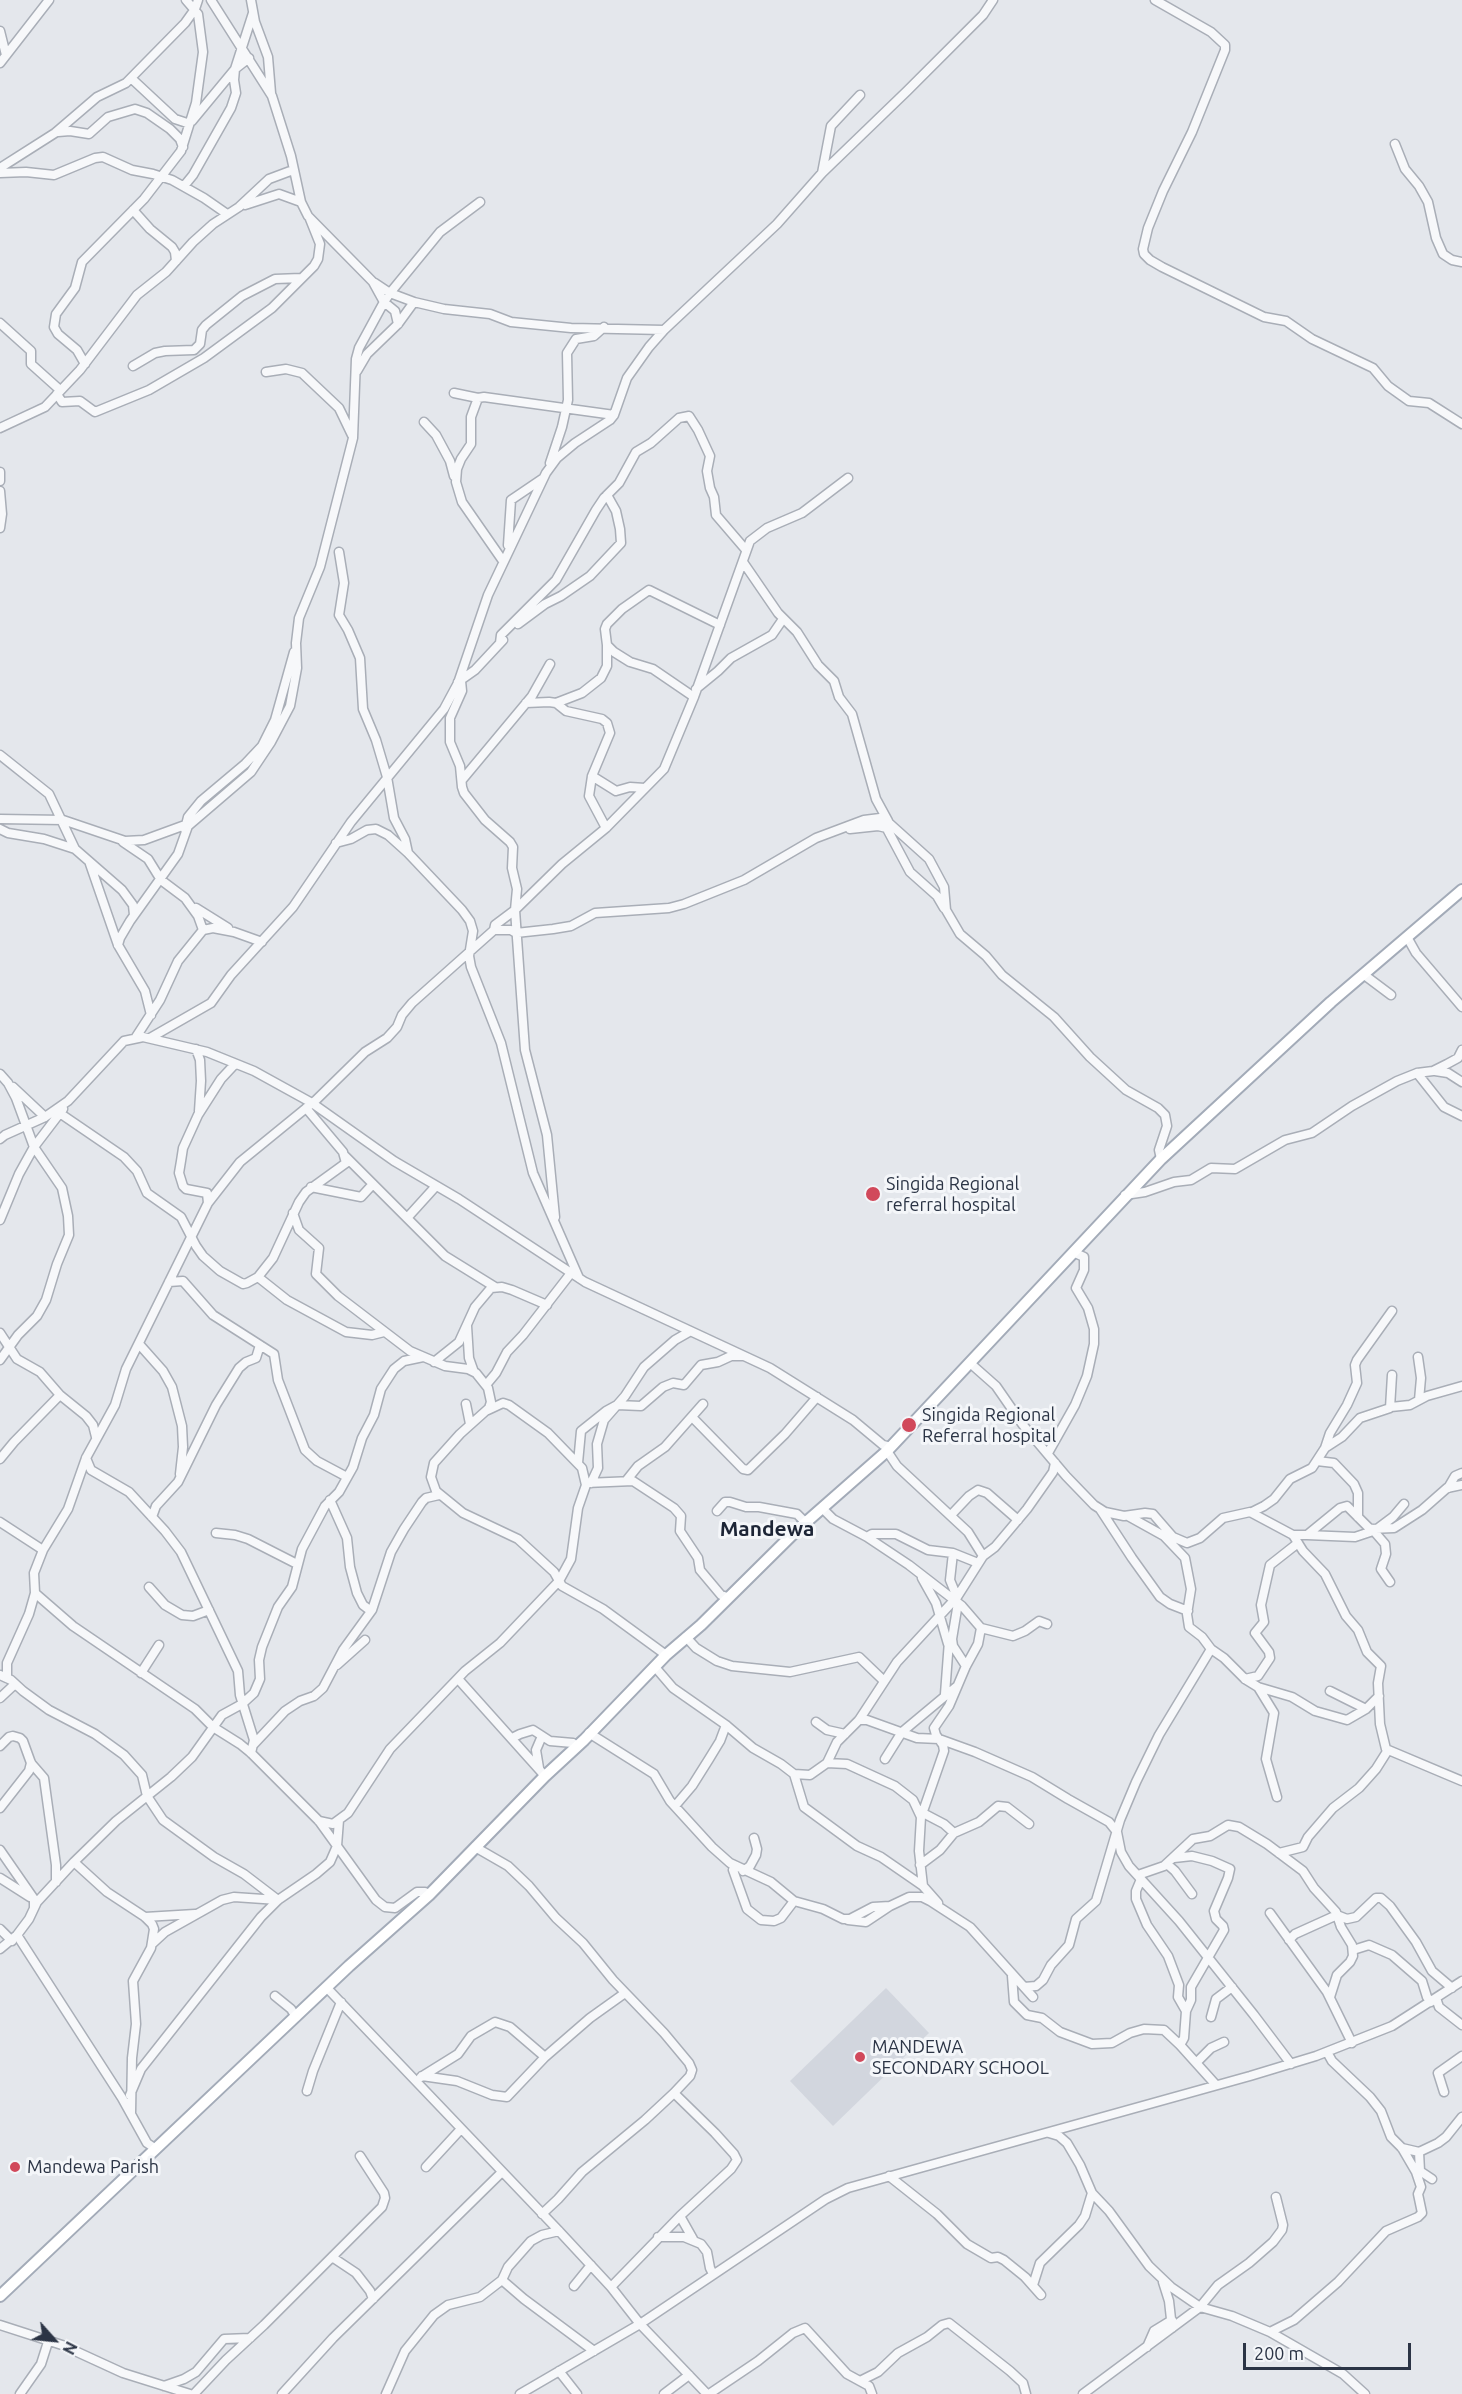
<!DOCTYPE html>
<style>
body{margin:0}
#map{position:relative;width:1462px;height:2394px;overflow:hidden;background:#e4e7ec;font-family:Ubuntu,sans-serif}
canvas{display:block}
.north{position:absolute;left:24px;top:2310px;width:60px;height:60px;-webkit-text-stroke:4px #f4f6f9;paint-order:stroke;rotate:117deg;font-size:16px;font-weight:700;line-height:24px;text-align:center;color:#2b3445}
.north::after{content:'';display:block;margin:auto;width:21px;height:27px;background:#2b3445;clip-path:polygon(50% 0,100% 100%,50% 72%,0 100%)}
.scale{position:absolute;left:1243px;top:2343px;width:168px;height:27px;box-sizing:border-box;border:3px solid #2b3445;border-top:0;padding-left:8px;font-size:18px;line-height:21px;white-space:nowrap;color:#2b3445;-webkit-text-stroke:4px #f4f6f9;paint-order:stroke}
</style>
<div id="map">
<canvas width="1462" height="2394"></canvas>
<div class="north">N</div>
<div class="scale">200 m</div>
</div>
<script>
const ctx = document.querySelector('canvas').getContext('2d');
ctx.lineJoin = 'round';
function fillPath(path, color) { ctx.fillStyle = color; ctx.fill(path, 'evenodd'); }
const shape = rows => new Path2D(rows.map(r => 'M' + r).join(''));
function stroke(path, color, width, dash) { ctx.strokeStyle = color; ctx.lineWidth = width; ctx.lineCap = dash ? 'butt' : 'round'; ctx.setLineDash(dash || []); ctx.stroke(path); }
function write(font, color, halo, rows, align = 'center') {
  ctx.font = font + ' Ubuntu,sans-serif'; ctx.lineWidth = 6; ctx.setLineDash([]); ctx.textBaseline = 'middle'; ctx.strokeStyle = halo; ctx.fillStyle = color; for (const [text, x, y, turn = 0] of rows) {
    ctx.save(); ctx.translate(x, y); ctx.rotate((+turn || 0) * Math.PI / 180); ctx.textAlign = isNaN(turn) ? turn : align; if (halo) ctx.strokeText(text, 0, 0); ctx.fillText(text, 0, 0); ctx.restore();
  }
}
const built = shape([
 [886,1988,929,2033,833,2126,790,2081]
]);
const minor = shape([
 [251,0,255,22,268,57,271,93],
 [1155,0,1211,32,1225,45,1225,50,1192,132,1163,191,1148,228,1143,249,1144,254,1150,260,1162,267,1264,317,1286,321,1312,339,1373,368,1388,386,1409,401,1429,403,1462,424],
 [0,31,6,55],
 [0,63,49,0],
 [131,78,175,119,187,123,192,121,235,69,249,58],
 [58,132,70,131,89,134,108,117,135,109,147,113,170,129,180,139,183,147],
 [1395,144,1405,169,1419,186,1428,202,1436,238,1443,254,1452,260,1462,262],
 [0,168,55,133,97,97,126,83,185,23,195,9,198,0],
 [0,173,26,172,54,175,95,158,103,157,132,170,153,174,172,180,204,198,227,214],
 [822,173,831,126,860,95],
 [184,186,193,175,231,108,236,93,234,80,235,69,253,13],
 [245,205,279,194,301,202],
 [133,210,150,229,172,247,175,252,176,261],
 [375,283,390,293,414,302,444,309,490,314,511,322,571,328,664,330],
 [0,323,31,351,31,364,60,390],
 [398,324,395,311,384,302,390,293,440,232,480,202],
 [85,364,77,350,58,334,54,327,56,314,75,288,82,262,144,199,181,151,196,103,203,52,198,14,186,0],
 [133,366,155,353,165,351,194,350,200,344,202,330,206,325,242,296,275,279,301,278],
 [357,371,367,354,398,324,414,302],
 [266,372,286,369,302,373,339,408,352,435],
 [454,393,478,398,484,397,614,415],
 [57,394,62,402,80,401,95,412,149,390,204,358,272,308,314,266,318,259,320,244,310,219],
 [478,398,471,417,471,444,461,459,457,469,456,482,462,502,503,561],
 [424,422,436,435,450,461,454,476],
 [0,428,45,407,80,370,137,295,166,272,193,242,213,224,239,207,269,179,293,170],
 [550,463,562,427,568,400,567,353,576,339,594,336,604,327],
 [0,472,0,481],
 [0,491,2,514,0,528],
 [508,545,511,500,542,479],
 [339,552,344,583,339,615,348,630,360,658,363,709,376,740,387,777,394,818,405,839,408,853,462,910,470,921,473,931,469,956,471,967,501,1043,533,1173,579,1278],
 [743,562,778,613,797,632,818,665,834,681,839,697,852,714,876,799,888,821],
 [518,624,545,604,561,596,590,576,621,543,620,529,616,511,607,495],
 [500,643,501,635,556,580,596,510,604,498,619,483,636,452,651,443,679,418,689,416,698,430,710,456,707,471,710,488,714,497,716,515,746,550],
 [461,681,462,691,450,718,450,742,460,766,462,787,464,793,485,820,510,842,513,847,512,868,517,889,515,910,525,1050,547,1135,555,1217],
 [458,682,475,670,503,640],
 [696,689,718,671,731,658,772,635,783,619],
 [694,697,653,669,630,662,614,652,607,645,605,629,607,624,622,609,649,590,720,625],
 [526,703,549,702,556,703,566,711,602,719,607,723,610,733,592,776,589,796,606,828],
 [556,703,582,693,601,678,607,666,607,645],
 [0,755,49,794,75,849],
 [592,776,616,791,630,787,645,788],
 [462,780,532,696,550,664],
 [0,819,63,820,125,841,144,840,185,825],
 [886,827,910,872,937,896,944,908],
 [0,829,8,833,44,839,75,849,122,890,133,905,134,915],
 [185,829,188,817,201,801,245,764,262,746,275,720,294,652],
 [850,829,878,826,891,829],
 [123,842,148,859,161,880,185,898,198,916,203,930],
 [336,843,351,839,367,830,376,829,388,835,408,853],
 [90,864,118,945,145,991,151,1015],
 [196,908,228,928],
 [494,930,495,925,515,910,562,864,606,828,664,769,694,697,750,541,767,528,802,513,848,478],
 [1407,937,1416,953,1462,1007],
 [118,945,120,938,130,921,178,854,188,826,251,772,271,742,290,706,297,668,296,643,299,618,320,567,353,438,356,359,359,348,384,302,373,282,308,216,301,202,291,156,272,96,211,0],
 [1363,974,1391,995],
 [136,1037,160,1000,178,961,203,930,213,928,234,932,262,942],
 [150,1038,211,1003,231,975,293,907,351,822,444,709,458,683,488,595,546,473,557,458,575,443,610,420,614,415,627,378,649,347,664,330,777,224,822,173,907,91,983,15,993,0],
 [196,1049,200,1060,201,1081,199,1111],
 [235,1064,221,1079,198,1115,183,1148,181,1161,179,1173,183,1186,186,1189,207,1193,208,1203,126,1369,115,1405,86,1458,68,1509,43,1550,34,1573,35,1593,73,1626,195,1709,213,1727,240,1744,251,1753,319,1821,376,1900,385,1907,395,1908,417,1892,425,1892,429,1895],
 [1435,1071,1448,1073,1462,1082],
 [1417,1073,1444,1107,1462,1116],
 [0,1074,8,1083,16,1098,34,1147,62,1188,68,1216,69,1235,57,1264,46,1300,37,1316,18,1335,0,1360],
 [13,1087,45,1117],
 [61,1114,124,1157,137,1171,147,1193,181,1217,196,1246,203,1256,220,1271,243,1284,247,1283,258,1277,273,1258,299,1202,306,1192,346,1163,343,1152,306,1108],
 [0,1139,5,1135,45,1117,68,1101,124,1041,143,1037,207,1052,254,1071,312,1103,394,1161,459,1199,585,1282,770,1368,853,1420,883,1445,891,1447],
 [345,1156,445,1256,495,1287],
 [311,1187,361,1197,373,1184],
 [1125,1195,1145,1192,1174,1182,1191,1180,1211,1168,1235,1169,1285,1140,1312,1133,1352,1106,1397,1081,1417,1073,1433,1071,1447,1064,1458,1058,1462,1050],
 [208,1203,240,1162,316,1100,365,1052,387,1038,397,1027,402,1015,412,1003,494,930,511,930,516,933,553,929,571,926,595,913,669,908,684,904,744,880,816,838,864,820,880,818,889,823,929,859,944,887,946,910,960,934,986,956,1002,975,1054,1017,1090,1057,1126,1090,1158,1108,1165,1115,1167,1126,1159,1150,1161,1159],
 [293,1213,299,1230,319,1248,316,1274,338,1296,410,1351,445,1366,468,1369,476,1373,488,1388,491,1402,489,1408,460,1434,434,1463,431,1477,436,1491,463,1513,518,1539,554,1572,562,1586,603,1609,666,1655],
 [407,1218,436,1186],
 [0,1220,19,1174,34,1147,63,1109],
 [258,1277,287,1300,346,1332,372,1335,384,1332],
 [169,1282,183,1281,213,1315,274,1354,278,1380,305,1450,317,1461,347,1477],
 [467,1326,469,1358,474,1372],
 [0,1333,17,1359,40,1372,60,1395,86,1416,93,1425,96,1437],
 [139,1344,163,1371,172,1387,182,1426,183,1447,180,1474],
 [1418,1357,1421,1378,1419,1400],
 [434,1362,459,1342,475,1307,491,1288,502,1287,512,1290,547,1305],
 [970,1363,996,1386,1023,1425,1066,1476,1094,1505,1105,1512,1124,1516,1145,1513,1153,1514,1173,1537,1187,1543,1200,1538,1223,1518,1250,1512,1293,1535,1303,1551,1325,1574,1346,1616,1358,1630,1367,1652,1381,1666,1378,1683,1380,1724,1386,1749,1462,1781],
 [486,1385,496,1373,507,1352,523,1335,571,1273],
 [466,1404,470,1424],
 [1391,1407,1410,1405,1427,1396,1462,1386],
 [692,1417,743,1469,748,1470,785,1434,817,1397],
 [1325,1448,1330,1433,1347,1405,1357,1383,1355,1365,1357,1360,1392,1311],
 [887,1451,897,1466,968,1532,983,1556],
 [1048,1453,1075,1405,1087,1376,1094,1344,1094,1329,1088,1308,1076,1288,1084,1270,1084,1257,1073,1252],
 [86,1458,91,1470,129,1492,165,1531,181,1552,238,1671,240,1695,254,1740,251,1753],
 [0,1459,14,1442,60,1395],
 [1317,1461,1334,1463,1354,1484,1358,1493,1358,1517],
 [578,1463,581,1431,606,1411,617,1405,641,1406,663,1387,673,1383,684,1385,701,1365,718,1362,731,1356,741,1356],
 [626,1481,638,1466,665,1447,703,1404],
 [586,1483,633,1481,674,1508,681,1516,680,1531,698,1558,700,1570,721,1595,727,1597],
 [591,1483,598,1468,597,1444,604,1420,625,1396,644,1367,675,1340,689,1332],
 [1448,1488,1455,1476,1462,1473],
 [330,1500,347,1538,350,1567,357,1593,363,1605,371,1611],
 [823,1509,833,1519,867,1537,872,1534,896,1534,928,1550,953,1553,978,1563],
 [1100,1509,1132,1558,1160,1597,1170,1604,1188,1611],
 [717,1511,725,1502,730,1502,746,1507,759,1507,797,1514,803,1520,808,1521],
 [1252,1512,1264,1506,1274,1499,1290,1479,1312,1468,1325,1448,1342,1437,1360,1418,1390,1408,1392,1375],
 [951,1515,969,1496,978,1490,987,1493,1018,1520],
 [1128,1516,1164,1536,1185,1558,1191,1589,1187,1614,1189,1627,1202,1637,1211,1649,1224,1658,1245,1679,1258,1687,1292,1697,1315,1711,1347,1720,1366,1709,1379,1696],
 [152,1517,156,1506,178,1482,216,1405,239,1368,246,1362,256,1358,260,1345],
 [0,1522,43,1550],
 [1372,1529,1385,1544,1386,1554,1381,1569,1390,1582],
 [1377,1529,1393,1517,1404,1504],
 [216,1533,235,1535,248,1539,297,1564],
 [1293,1535,1307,1535,1340,1508,1347,1506,1370,1529,1394,1528,1422,1510,1447,1488,1462,1485],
 [1307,1535,1355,1537,1373,1531],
 [867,1537,909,1565,962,1606,981,1628,978,1644,966,1666,949,1706,934,1728,936,1735,943,1745,944,1751,921,1817,919,1851,923,1886,938,1903],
 [953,1553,950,1580,957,1597],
 [922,1578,936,1603,948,1644],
 [149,1587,165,1605,182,1615,193,1616,209,1610],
 [958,1603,952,1639,953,1646,966,1666],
 [981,1628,1013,1636,1025,1631,1039,1621,1047,1624],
 [686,1637,696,1648,717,1661,732,1666,790,1672,859,1657,883,1680],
 [337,1665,365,1640],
 [655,1667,673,1688,726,1725,753,1748,781,1764,794,1774,810,1775,827,1763,837,1742,859,1720,897,1662,957,1597,983,1556,995,1547,1027,1509,1053,1472,1055,1463],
 [141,1673,159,1645],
 [0,1675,11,1680,23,1691,49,1710,95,1734,124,1755,142,1775,147,1796,163,1820,214,1857,244,1874,278,1900],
 [7,1678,7,1663,29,1614,35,1593],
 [1245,1679,1258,1676,1270,1658,1269,1652,1255,1633,1264,1622,1261,1605,1270,1565,1298,1543],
 [459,1680,545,1776],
 [1258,1687,1274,1713,1266,1759,1277,1797],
 [1330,1691,1366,1709],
 [945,1694,949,1641],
 [0,1698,15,1684],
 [859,1720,867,1720,917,1738,939,1739,975,1752,1032,1777,1068,1799,1109,1822,1117,1832,1121,1852,1129,1866,1179,1921,1254,2015,1291,2064],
 [816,1722,827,1730,845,1734],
 [589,1733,654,1774,670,1801,712,1847,730,1863,771,1882,794,1901,823,1909,843,1919,850,1919,873,1907,890,1906,909,1897,922,1897,930,1901,970,1927,1033,1997],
 [512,1738,520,1734,533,1730,550,1741,573,1743,576,1746],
 [254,1744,285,1711,300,1701,314,1696,323,1688,343,1650,372,1610,391,1552,404,1529,422,1502,426,1498,439,1495],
 [0,1746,9,1737,13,1736,20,1738,23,1741,31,1763,44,1778,56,1865,56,1882],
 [885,1759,902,1732,956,1687],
 [827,1763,847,1764,895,1786,913,1800,921,1817],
 [539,1768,536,1750,542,1736],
 [794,1774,804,1807,857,1846,881,1857,923,1886],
 [675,1806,692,1786,709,1759,720,1741,726,1725],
 [0,1808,29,1771,31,1763],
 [923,1813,944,1824,954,1833],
 [319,1821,333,1824,348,1813,390,1749,465,1671,500,1643,559,1581,571,1559,578,1508,586,1485,582,1468,548,1433,509,1405,503,1403,488,1410],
 [475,1847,508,1866,529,1886,556,1918,583,1943,613,1980,664,2033,689,2063,692,2070,690,2076,674,2093,645,2120,582,2172,558,2199,542,2214],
 [0,1850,34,1899,34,1908],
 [1279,1853,1303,1847,1308,1837,1333,1808,1359,1788,1376,1769,1388,1750],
 [1174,1858,1192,1856,1212,1861,1230,1869,1228,1878,1214,1911,1216,1919,1223,1926,1224,1930,1191,1987,1191,2000,1186,2011,1184,2038,1180,2045],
 [74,1862,107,1892,145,1917,152,1924,154,1929,151,1948,133,1981,136,2024,132,2058,131,2113],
 [1167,1864,1175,1871,1192,1894],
 [920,1865,940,1850,954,1833,979,1822,998,1806,1007,1807,1029,1824],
 [733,1870,747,1909,761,1920,774,1921,781,1918,794,1901],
 [743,1871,750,1866,756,1855,757,1849,754,1838],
 [1138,1875,1164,1866,1193,1839,1210,1836,1228,1825,1239,1827,1267,1844,1303,1871,1314,1888,1336,1912,1341,1927,1352,1945,1353,1956,1350,1962,1337,1975,1330,1997],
 [0,1878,30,1897],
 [1141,1879,1136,1891,1136,1899,1147,1925,1168,1956,1179,1985,1178,1997,1186,2011],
 [1270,1913,1327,1992,1352,2043],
 [145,1917,195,1914],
 [848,1920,866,1922,890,1906],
 [0,1929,12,1941],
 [17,1935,122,2098,147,2143,156,2149],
 [1289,1940,1295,1934,1337,1915,1347,1919,1356,1917,1376,1898,1381,1898,1390,1906,1416,1942,1432,1971,1452,1988],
 [152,1944,165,1932,222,1900,234,1897,278,1900],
 [0,1949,17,1935,29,1919,37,1902,74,1862,116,1821,171,1777,192,1757,222,1715,242,1704,254,1693,260,1679,259,1660,262,1647,278,1607,292,1587,302,1549,325,1506,339,1492,353,1467,362,1438,374,1415,381,1389,394,1369,404,1361,423,1357],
 [1353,1950,1369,1945,1392,1955,1422,1981,1427,1997,1431,2002],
 [1012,1976,1014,2002,1027,2015,1042,2018,1060,2032,1092,2044,1112,2043,1130,2033,1144,2029,1164,2030,1180,2045,1216,2085],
 [1024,1987,1036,1986,1043,1980,1051,1965,1069,1945,1076,1919,1096,1901,1120,1820,1136,1782,1159,1735,1211,1649],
 [327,1988,559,2231,611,2287,640,2324,707,2394],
 [275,1996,291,2009,296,2017],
 [1436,1998,1439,2007,1462,2025],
 [1211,2017,1216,1999,1232,1987],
 [1197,2062,1211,2048,1224,2042],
 [422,2076,457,2081,492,2095,507,2097,545,2057,590,2018,625,1993],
 [421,2077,458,2054,471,2036,495,2022,510,2027,545,2057],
 [307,2091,313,2071,341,2002],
 [1444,2092,1438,2073,1462,2056],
 [130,2095,141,2069,261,1917,278,1900,316,1874,330,1862,337,1846,339,1820],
 [1049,2133,1059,2136,1067,2143,1080,2165,1092,2193,1109,2211,1149,2266,1171,2287,1200,2307,1232,2316,1270,2332,1343,2374,1365,2394],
 [1402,2148,1419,2152,1438,2143,1446,2137,1462,2117],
 [1419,2152,1420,2171,1432,2179],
 [426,2167,461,2129],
 [889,2176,937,2214,967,2244,991,2258,998,2257,1004,2260,1025,2277,1041,2295],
 [680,2216,693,2239],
 [658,2237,684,2237,701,2244,707,2252,710,2268,713,2274],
 [332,2257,356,2273,370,2291,373,2299],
 [502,2280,524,2299,594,2351],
 [1163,2282,1169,2301,1172,2328],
 [1033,2285,1040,2263,1079,2225,1085,2216,1092,2193],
 [574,2286,591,2265],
 [611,2287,680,2216,731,2169,737,2160,734,2154,715,2133,674,2093],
 [0,2325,62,2345,123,2373,190,2394],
 [1270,2332,1294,2320,1338,2282,1386,2231,1418,2217,1422,2213,1418,2194,1421,2187,1416,2172,1402,2148,1391,2137,1381,2111,1370,2097,1332,2061,1327,2052],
 [1147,2347,1154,2331,1172,2320],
 [559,2371,577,2394],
 [860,2381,878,2372,898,2353,927,2337,942,2325,949,2323,1010,2371,1023,2383,1026,2394],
 [164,2386,184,2379,196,2372,224,2339,250,2338],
 [20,2394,41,2364,48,2342],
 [194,2394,226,2360,264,2325,382,2207,385,2198,384,2193,360,2156],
 [282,2394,333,2338,502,2172],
 [386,2394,405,2351,434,2315,448,2305,480,2297,502,2280,508,2267,531,2241,542,2235,559,2231],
 [520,2394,640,2324,826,2199,848,2188,1250,2076,1316,2056,1392,2026,1462,1981],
 [664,2394,689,2375],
 [709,2394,758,2361,793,2333,805,2328,847,2374,869,2386,872,2394],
 [1083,2394,1200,2307,1218,2285,1249,2263,1273,2242,1282,2230,1283,2225,1276,2197]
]);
const major = shape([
 [0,2296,349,1966,429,1895,545,1776,584,1740,666,1655,701,1625,796,1531,887,1451,1161,1159,1331,1002,1462,890]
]);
const markers = [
 [873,1194,8,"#d1495b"],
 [909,1425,8,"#d1495b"],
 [860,2057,6,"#d1495b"],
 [15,2167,6,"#d1495b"]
];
const poiNames = [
 ["Singida Regional",886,1184],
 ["referral hospital",886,1205],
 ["Singida Regional",922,1415],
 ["Referral hospital",922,1436],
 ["MANDEWA",872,2047],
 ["SECONDARY SCHOOL",872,2068],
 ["Mandewa Parish",27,2167]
];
const quarterNames = [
 ["Mandewa",767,1529]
];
fillPath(built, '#d2d6de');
stroke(minor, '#a9aeb7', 11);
stroke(major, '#a3abb8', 14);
stroke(minor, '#f7f8fa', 8);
stroke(major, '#fff', 10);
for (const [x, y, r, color] of markers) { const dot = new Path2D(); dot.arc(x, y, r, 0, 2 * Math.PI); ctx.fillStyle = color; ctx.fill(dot); stroke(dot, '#f4f6f9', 2); }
write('18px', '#2b3445', '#f4f6f9', poiNames, 'left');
write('bold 21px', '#1d2536', '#f4f6f9', quarterNames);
</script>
